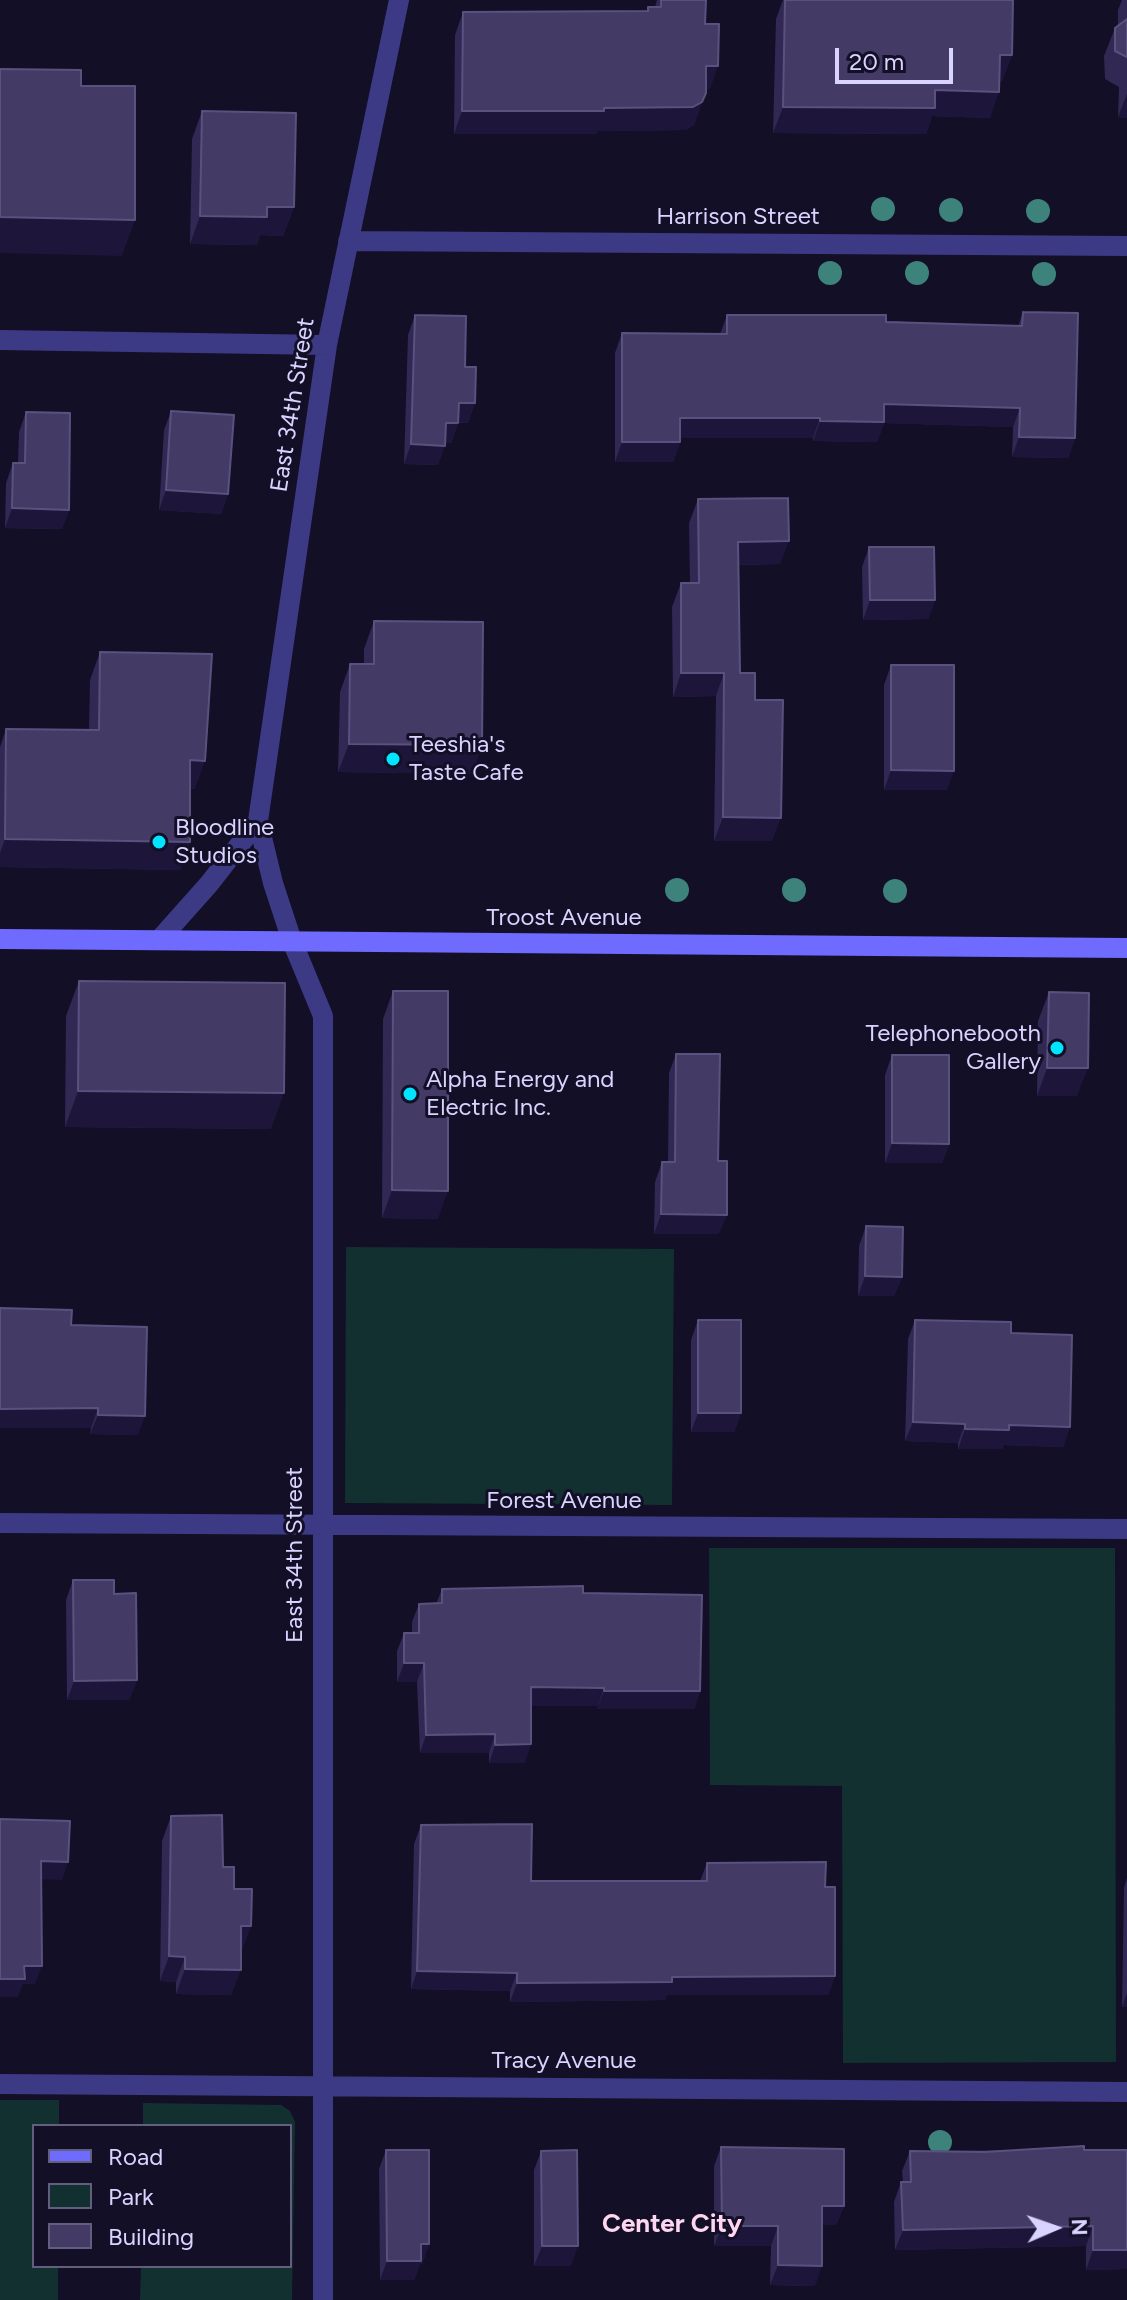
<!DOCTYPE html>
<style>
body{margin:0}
#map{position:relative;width:1127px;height:2300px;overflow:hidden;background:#130f26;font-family:Figtree,sans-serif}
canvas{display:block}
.legend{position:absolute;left:32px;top:2124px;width:260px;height:144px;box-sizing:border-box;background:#130f26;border:2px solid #625e7d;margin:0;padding:10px 14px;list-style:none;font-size:24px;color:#d9d4ff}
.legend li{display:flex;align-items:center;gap:16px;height:40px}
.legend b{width:40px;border:2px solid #625e7d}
.north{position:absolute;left:1015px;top:2188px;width:80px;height:80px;-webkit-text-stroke:6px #130f26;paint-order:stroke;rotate:88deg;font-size:22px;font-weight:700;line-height:32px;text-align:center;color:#d9d4ff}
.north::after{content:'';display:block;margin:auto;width:28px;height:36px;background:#d9d4ff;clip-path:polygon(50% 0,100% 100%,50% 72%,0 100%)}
.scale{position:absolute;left:835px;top:48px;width:118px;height:36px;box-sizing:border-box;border:4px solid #d9d4ff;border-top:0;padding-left:10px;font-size:24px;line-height:28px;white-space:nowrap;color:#d9d4ff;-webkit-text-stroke:6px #130f26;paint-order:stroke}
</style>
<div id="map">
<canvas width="1127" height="2300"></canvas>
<ul class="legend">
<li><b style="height:10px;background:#6f6bff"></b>Road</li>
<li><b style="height:22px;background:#12302f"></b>Park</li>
<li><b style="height:22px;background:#433a66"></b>Building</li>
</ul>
<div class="north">N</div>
<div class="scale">20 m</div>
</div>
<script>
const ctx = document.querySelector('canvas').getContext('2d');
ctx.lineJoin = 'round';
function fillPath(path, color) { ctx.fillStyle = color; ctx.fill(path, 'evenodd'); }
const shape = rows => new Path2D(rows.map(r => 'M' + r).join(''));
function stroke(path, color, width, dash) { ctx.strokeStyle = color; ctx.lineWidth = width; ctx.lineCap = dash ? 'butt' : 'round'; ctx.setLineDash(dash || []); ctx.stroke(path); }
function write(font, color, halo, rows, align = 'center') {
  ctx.font = font + ' Figtree,sans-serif'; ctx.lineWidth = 6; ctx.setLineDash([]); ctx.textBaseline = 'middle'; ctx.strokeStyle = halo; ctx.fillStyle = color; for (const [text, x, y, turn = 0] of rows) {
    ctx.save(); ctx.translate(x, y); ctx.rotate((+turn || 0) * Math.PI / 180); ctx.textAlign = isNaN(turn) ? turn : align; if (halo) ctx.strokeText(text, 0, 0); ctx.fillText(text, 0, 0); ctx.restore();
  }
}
const green = shape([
 [346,1247,674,1249,672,1505,345,1503],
 [709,1548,1115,1548,1116,2062,843,2063,842,1786,710,1785],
 [0,2100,59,2100,59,2126,34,2126,34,2266,58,2266,58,2300,0,2300],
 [143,2103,281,2105,290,2111,295,2122,292,2300,140,2300,141,2266,290,2266,290,2126,143,2126]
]);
const street = shape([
 [348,241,1127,246],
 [0,340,327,345],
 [160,939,209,884,258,821],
 [0,1523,1127,1529],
 [0,2084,1127,2092],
 [323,2300,323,1016,292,941,273,883,258,821,327,345,399,0]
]);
const secondary = shape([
 [0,939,1127,948]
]);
const trees = [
 [883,209],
 [951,210],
 [1038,211],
 [830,273],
 [917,273],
 [1044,274],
 [677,890],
 [794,890],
 [895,891],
 [940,2142]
];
const wall = shape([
 [657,0,706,0,705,24,710,89,706,89,694,125,685,130,597,131,596,134,454,134,455,35,463,12,647,11,648,7,655,7],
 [783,0,1013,0,1012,55,1002,81,999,81,990,118,932,116,926,134,773,133,776,19],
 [1122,0,1127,0,1127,118,1118,117,1119,87,1105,79,1104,56,1115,28,1118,26,1118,10],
 [202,111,294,207,283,236,260,235,257,245,190,244,192,139],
 [1023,312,1075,438,1068,458,1012,457,1013,427,884,423,877,442,813,441,813,438,680,438,680,442,673,462,615,462,615,353,622,333,720,334,727,315,1018,326],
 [415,315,465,367,475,403,468,423,458,423,451,443,445,443,438,465,404,464,408,335],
 [171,411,228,494,221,514,159,510,164,430],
 [26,412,69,510,62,529,5,528,6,483,13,463,18,463,19,432],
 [698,499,780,564,739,565,740,673,755,700,772,841,714,841,716,696,673,697,672,607,681,583,690,583,689,523],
 [869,547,935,600,928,619,863,620,862,567],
 [374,621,482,745,472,774,338,772,340,692,350,664,364,664,364,649],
 [100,652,195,789,190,789,180,870,0,867,0,747,6,729,89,730,90,680],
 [891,665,947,790,884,790,884,685],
 [79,981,271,1129,65,1127,66,1016],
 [393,991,438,1219,382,1218,383,1019],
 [1049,992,1077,1096,1037,1096,1038,1021],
 [676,1054,718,1161,719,1234,654,1234,655,1182,662,1162,668,1162,669,1073],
 [892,1055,949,1144,942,1163,885,1163,885,1075],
 [866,1226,902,1277,894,1296,858,1296,859,1246],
 [698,1320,741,1413,734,1432,691,1432,691,1340],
 [915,1320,1011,1333,1070,1427,1063,1447,1004,1445,1002,1449,958,1449,958,1443,905,1441,908,1339],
 [71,1325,138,1435,90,1434,91,1428],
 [73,1580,114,1594,137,1680,129,1700,67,1700,66,1600],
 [442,1589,583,1593,700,1691,694,1709,597,1709,598,1706,531,1706,525,1763,489,1763,489,1753,420,1753,417,1682,397,1682,397,1651,404,1633,412,1633,412,1622,419,1604,436,1604],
 [171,1816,223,1867,251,1926,241,1951,231,1995,176,1994,176,1982,160,1981,162,1841],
 [421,1825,531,1881,700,1881,707,1863,825,1887,835,1976,828,1995,667,1995,665,2000,510,2002,510,1991,411,1989,414,1844],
 [1127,1878,1127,2007,1122,2007,1124,1888],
 [721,2147,844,2206,836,2225,822,2225,815,2286,770,2285,771,2246,714,2246,714,2166],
 [386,2150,429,2244,422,2264,420,2264,414,2280,380,2280,379,2169],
 [1084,2150,1127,2150,1127,2269,1086,2270,1086,2246,895,2250,894,2202,901,2182,903,2182,902,2171,910,2151],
 [541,2151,571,2266,534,2266,534,2170]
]);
const shadedWall = shape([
 [1000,55,1012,55,1002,81,990,81],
 [706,66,718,66,710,89,697,89],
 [935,90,999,92,990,118,932,116,926,134,773,133,783,107],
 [706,93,694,125,685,130,597,131,596,134,454,134,462,111,604,108],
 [1127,94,1127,118,1118,117],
 [267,207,294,207,283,236,260,235,257,245,190,244,200,216],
 [0,217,135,220,122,256,0,253],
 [459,403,475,403,468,423,452,422],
 [884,404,1020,408,1013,427,884,423,877,442,813,441,820,421],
 [680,418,820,418,813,438,673,438],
 [446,423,458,423,451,443,438,443],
 [1019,437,1075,438,1068,458,1012,457],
 [622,442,680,442,673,462,615,462],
 [411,444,445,446,438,465,404,464],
 [166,490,228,494,221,514,159,510],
 [12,508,69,510,62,529,5,528],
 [789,541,780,564,730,565,738,542],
 [870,600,935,600,928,619,863,620],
 [681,673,724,673,716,696,673,697],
 [349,744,482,745,472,774,338,772],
 [190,760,205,761,195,789,180,788],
 [891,770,954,771,947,790,884,790],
 [723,817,781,818,772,841,714,841],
 [5,839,190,842,180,870,0,867,0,853],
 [1047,1068,1088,1068,1077,1096,1037,1096],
 [78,1091,284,1093,271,1129,65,1127],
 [892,1143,949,1144,942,1163,885,1163],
 [392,1190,448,1191,438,1219,382,1218],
 [661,1214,727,1215,719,1234,654,1234],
 [865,1276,902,1277,894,1296,858,1296],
 [98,1408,91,1428,0,1428,0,1409],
 [698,1413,741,1413,734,1432,691,1432],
 [98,1415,145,1416,138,1435,90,1434],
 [913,1422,965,1424,958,1443,905,1441],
 [1009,1425,1070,1427,1063,1447,1004,1445,1002,1449,958,1449,965,1429],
 [404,1663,424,1663,417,1682,397,1682],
 [137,1680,129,1700,67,1700,74,1681],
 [531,1687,604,1688,598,1706,524,1706],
 [604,1691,700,1691,694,1709,597,1709],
 [495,1734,489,1753,420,1753,426,1735],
 [531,1744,525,1763,489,1763,495,1745],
 [41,1861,68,1862,62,1880,35,1879],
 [241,1926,251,1926,242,1951,232,1951],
 [169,1956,185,1957,176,1982,160,1981],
 [24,1966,42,1966,35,1984,23,1984,18,1997,0,1997,0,1979],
 [185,1969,241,1970,231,1995,176,1994],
 [417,1971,517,1973,510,1991,411,1989],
 [835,1976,828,1995,667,1995,665,2000,510,2002,517,1983,672,1977],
 [1127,1993,1127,2007,1122,2007],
 [822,2206,844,2206,836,2225,815,2225],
 [722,2226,778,2226,771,2246,714,2246],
 [1093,2226,1086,2246,895,2250,903,2230],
 [421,2244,429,2244,422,2264,420,2264,414,2280,380,2280,387,2261],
 [542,2246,578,2246,571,2266,534,2266],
 [1093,2250,1127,2250,1127,2269,1086,2270],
 [778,2265,822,2266,815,2286,770,2285]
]);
const building = shape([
 [661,0,706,0,705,24,719,24,718,66,706,66,706,93,702,102,693,107,604,108,604,111,462,111,463,12,648,11,648,7,661,7,661,0],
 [785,0,1013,0,1012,55,1000,55,999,92,935,90,935,108,783,107,785,0],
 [1127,19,1127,57,1115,51,1115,28,1127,19],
 [0,69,81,70,81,86,135,86,135,220,0,217,0,69],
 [202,111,296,113,294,207,267,207,267,217,200,216,202,111],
 [1023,312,1078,313,1075,438,1019,437,1020,408,884,404,884,422,820,421,820,418,680,418,680,442,622,442,622,333,727,334,727,315,886,315,886,322,1022,326,1023,312],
 [415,315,466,316,465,367,476,367,475,403,459,403,458,423,446,423,445,446,411,444,415,315],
 [171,411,234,415,228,494,166,490,171,411],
 [26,412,70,413,69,510,12,508,13,463,25,463,26,412],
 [788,498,789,541,738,542,740,673,755,673,755,700,783,700,781,818,723,817,724,673,681,673,681,583,699,583,698,499,788,498],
 [869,547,934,547,935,600,870,600,869,547],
 [374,621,483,622,482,745,349,744,350,664,374,664,374,621],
 [100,652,212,654,205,761,190,760,190,842,5,839,6,729,99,730,100,652],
 [891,665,954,665,954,771,891,770,891,665],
 [79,981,285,983,284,1093,78,1091,79,981],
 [393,991,448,991,448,1191,392,1190,393,991],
 [1049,992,1089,993,1088,1068,1047,1068,1049,992],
 [676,1054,720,1054,718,1161,727,1161,727,1215,661,1214,662,1162,675,1162,676,1054],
 [892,1055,949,1055,949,1144,892,1143,892,1055],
 [866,1226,903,1227,902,1277,865,1276,866,1226],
 [0,1308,72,1310,71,1325,147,1327,145,1416,98,1415,98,1408,0,1409,0,1308],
 [698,1320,741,1320,741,1413,698,1413,698,1320],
 [915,1320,1011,1322,1011,1333,1072,1335,1070,1427,1009,1425,1009,1430,965,1429,965,1424,913,1422,915,1320],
 [73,1580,114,1580,114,1594,136,1593,137,1680,74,1681,73,1580],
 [583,1586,583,1593,702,1595,700,1691,604,1691,604,1688,531,1687,531,1744,495,1745,495,1734,426,1735,424,1663,404,1663,404,1633,419,1633,419,1604,442,1603,442,1589,583,1586],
 [222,1815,223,1867,234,1867,234,1889,252,1889,251,1926,241,1926,241,1970,185,1969,185,1957,169,1956,171,1816,222,1815],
 [0,1819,70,1821,68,1862,41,1861,42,1966,24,1966,25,1979,0,1979,0,1819],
 [532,1824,531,1881,707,1881,707,1863,826,1862,825,1887,835,1887,835,1976,672,1977,672,1982,517,1983,517,1973,417,1971,421,1825,532,1824],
 [1084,2146,1084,2150,1127,2150,1127,2250,1093,2250,1093,2226,903,2230,901,2182,911,2182,910,2151,984,2152,1084,2146],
 [721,2147,844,2149,844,2206,822,2206,822,2266,778,2265,778,2226,722,2226,721,2147],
 [386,2150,429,2150,429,2244,421,2244,421,2261,387,2261,386,2150],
 [577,2150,578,2246,542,2246,541,2151,577,2150]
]);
const markers = [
 [393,759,8,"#00e5ff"],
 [159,842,8,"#00e5ff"],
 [1057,1048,8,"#00e5ff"],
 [410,1094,8,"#00e5ff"]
];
const streetNames = [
 ["Harrison Street",738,217],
 ["East 34th Street",293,405,-81],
 ["Troost Avenue",564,918],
 ["Forest Avenue",564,1501],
 ["East 34th Street",295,1555,-90],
 ["Tracy Avenue",564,2061]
];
const poiNames = [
 ["Teeshia's",409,745],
 ["Taste Cafe",409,773],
 ["Bloodline",175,828],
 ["Studios",175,856],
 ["Telephonebooth",1041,1034,"right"],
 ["Gallery",1041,1062,"right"],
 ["Alpha Energy and",426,1080],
 ["Electric Inc.",426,1108]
];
const neighbourhoodNames = [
 ["Center City",672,2224]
];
fillPath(green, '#12302f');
stroke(street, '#3d3a85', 20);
stroke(secondary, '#6f6bff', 20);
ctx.fillStyle = '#3d827b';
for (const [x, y] of trees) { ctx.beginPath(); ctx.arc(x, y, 12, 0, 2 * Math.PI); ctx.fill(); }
fillPath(wall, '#312854');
fillPath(shadedWall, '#1d163a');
fillPath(building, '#433a66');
stroke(building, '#5a527e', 2);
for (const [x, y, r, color] of markers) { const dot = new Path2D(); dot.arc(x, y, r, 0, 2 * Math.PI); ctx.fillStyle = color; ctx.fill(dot); stroke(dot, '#130f26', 3); }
write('24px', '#d9d4ff', '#130f26', streetNames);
write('24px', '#d9d4ff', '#130f26', poiNames, 'left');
write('bold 26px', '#ffd6f0', '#130f26', neighbourhoodNames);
</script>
